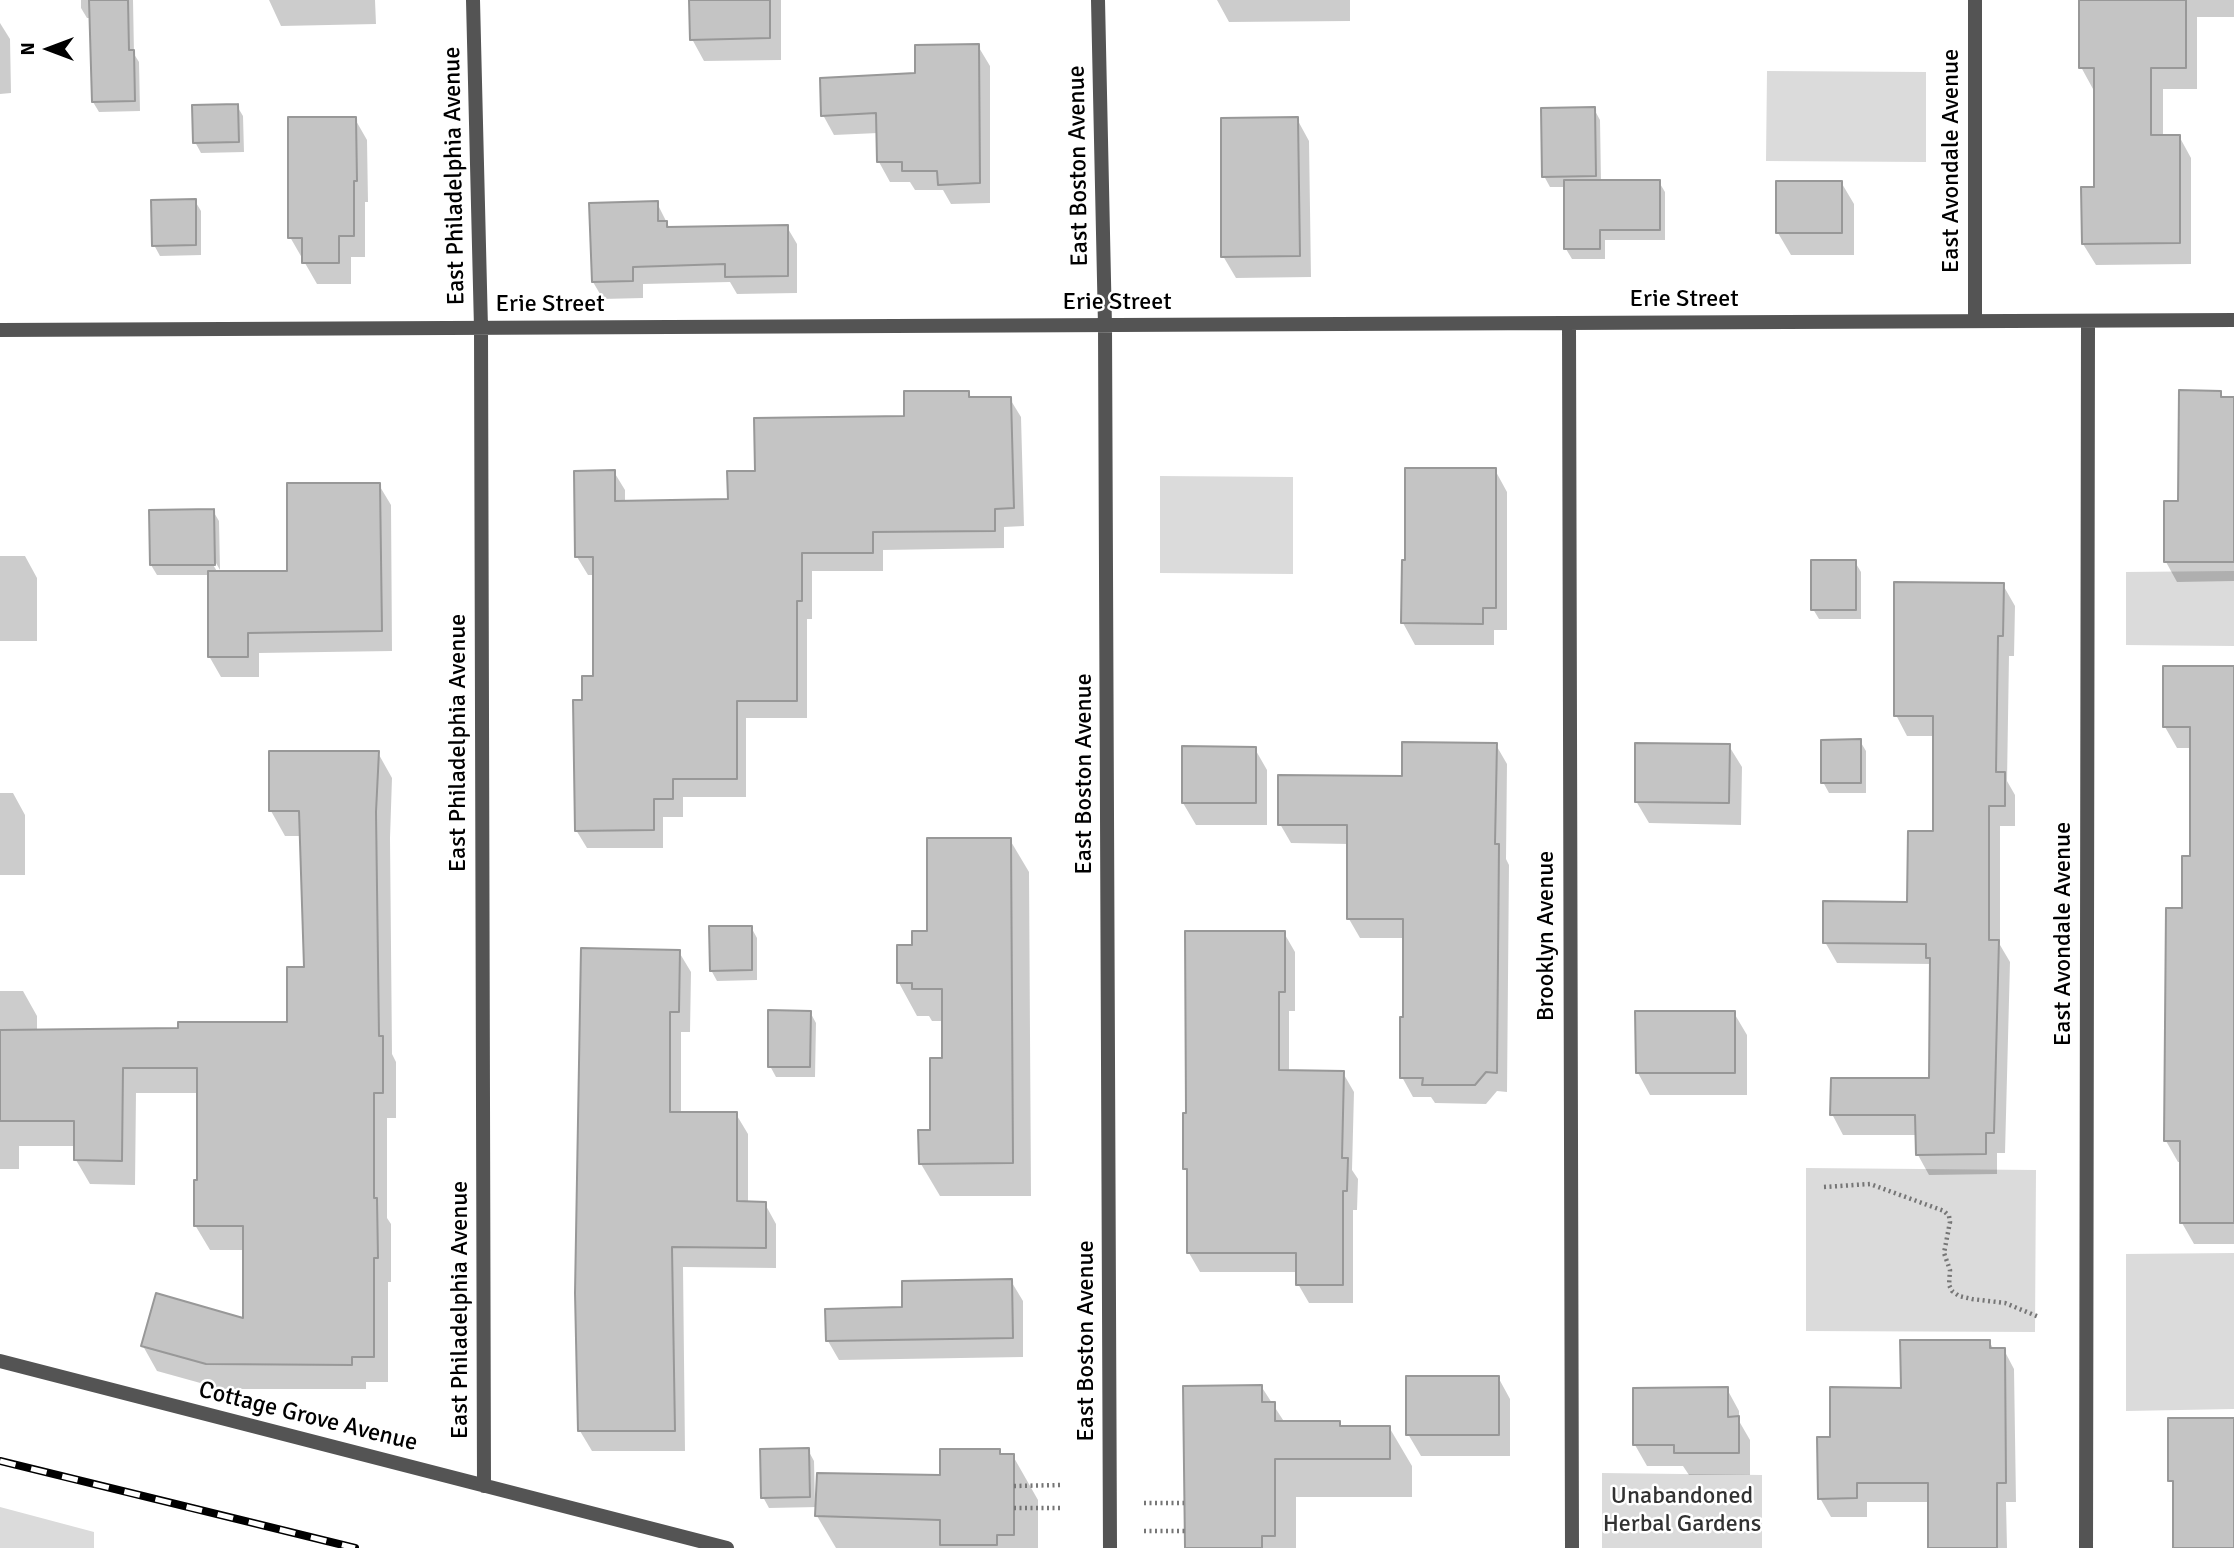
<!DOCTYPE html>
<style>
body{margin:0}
#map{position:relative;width:2234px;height:1548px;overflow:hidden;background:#fff;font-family:Signika,sans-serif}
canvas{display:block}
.north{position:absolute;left:14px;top:14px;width:70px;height:70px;-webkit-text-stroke:5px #fff;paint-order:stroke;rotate:270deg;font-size:19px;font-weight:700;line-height:28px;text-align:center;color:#000}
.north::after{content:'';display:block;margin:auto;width:24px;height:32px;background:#000;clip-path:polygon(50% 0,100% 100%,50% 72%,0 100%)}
</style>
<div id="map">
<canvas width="2234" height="1548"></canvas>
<div class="north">N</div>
</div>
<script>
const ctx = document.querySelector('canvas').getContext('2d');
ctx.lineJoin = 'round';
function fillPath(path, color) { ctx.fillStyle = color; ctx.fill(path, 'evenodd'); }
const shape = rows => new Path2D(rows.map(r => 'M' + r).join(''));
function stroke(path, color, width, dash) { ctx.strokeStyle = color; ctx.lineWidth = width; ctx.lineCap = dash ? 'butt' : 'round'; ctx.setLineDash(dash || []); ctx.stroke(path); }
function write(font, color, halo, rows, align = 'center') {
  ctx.font = font + ' Signika,sans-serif'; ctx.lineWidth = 5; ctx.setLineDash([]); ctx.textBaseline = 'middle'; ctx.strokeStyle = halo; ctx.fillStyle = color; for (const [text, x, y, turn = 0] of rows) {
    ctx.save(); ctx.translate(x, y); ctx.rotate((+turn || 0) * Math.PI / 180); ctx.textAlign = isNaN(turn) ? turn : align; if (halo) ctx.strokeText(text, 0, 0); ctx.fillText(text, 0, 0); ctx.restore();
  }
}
const green = shape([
 [1767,71,1926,72,1926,162,1766,161],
 [1160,476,1293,477,1293,574,1160,573],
 [2234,571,2234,646,2126,645,2126,572],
 [1806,1168,2036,1170,2035,1332,1806,1331],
 [2234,1253,2234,1409,2126,1411,2126,1254],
 [1602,1473,1762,1475,1762,1548,1602,1548],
 [0,1507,94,1532,94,1548,0,1548]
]);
const shadow = shape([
 [81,0,133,0,134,54,139,62,140,111,99,112,93,102,91,18,87,18,81,8],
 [269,0,375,0,376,24,281,26],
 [691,0,781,0,781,60,704,61,692,39],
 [1217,0,1350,0,1350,21,1229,22],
 [2085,0,2234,0,2234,17,2197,17,2197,89,2163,89,2163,137,2179,136,2191,158,2191,264,2096,265,2083,244,2096,189,2096,89,2093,89,2081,67],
 [0,23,10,39,11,93,0,94],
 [978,46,990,66,990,203,951,204,943,190,915,190,910,182,890,182,879,162,878,133,834,135,823,115],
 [237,106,243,116,244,152,201,153,195,142],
 [1594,109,1600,120,1601,182,1659,182,1665,192,1665,240,1605,240,1605,259,1572,259,1566,249,1566,187,1550,187,1544,176],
 [355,119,367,140,368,202,365,202,365,257,351,257,351,284,317,284,290,237],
 [1297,119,1309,141,1311,277,1236,278,1223,256],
 [1841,182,1854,204,1854,255,1791,255,1778,233],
 [195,201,201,211,201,255,160,256,154,245],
 [657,203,670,229,787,227,797,244,797,293,737,294,730,282,643,284,643,298,603,299,593,282],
 [968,392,972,399,1010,399,1021,417,1024,526,1004,527,1004,548,883,550,883,571,812,571,812,619,807,619,807,718,746,718,746,797,683,797,683,817,663,817,663,848,587,848,576,830,584,702,595,677,595,575,588,575,577,557,614,472,625,490,625,502,729,501,756,472],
 [2220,392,2224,399,2234,399,2234,581,2177,582,2166,562,2180,503],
 [1495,470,1507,492,1507,630,1494,630,1494,645,1415,645,1403,623],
 [379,485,391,505,392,651,259,653,259,677,221,677,209,656,209,575,157,575,151,565,213,511,219,521,220,570,212,556,209,558,218,573,289,572],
 [0,556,25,556,37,578,37,641,0,641],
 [1855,562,1861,572,1861,619,1819,619,1813,609],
 [2003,585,2015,606,2014,656,2009,656,2007,781,2015,795,2015,826,2000,826,2000,945,2010,962,2005,1153,1997,1153,1997,1174,1929,1175,1918,1155,1917,1135,1843,1135,1832,1114,1931,1080,1932,964,1837,963,1825,942,1909,904,1934,833,1934,736,1907,736,1896,715],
 [2234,667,2234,1244,2194,1244,2182,1223,2182,1162,2178,1162,2166,1141,2184,910,2192,858,2192,748,2177,748,2165,727],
 [1860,741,1866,751,1866,793,1829,793,1823,782],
 [1496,745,1507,764,1506,859,1509,865,1507,1092,1497,1091,1486,1104,1435,1103,1431,1097,1413,1097,1402,1077,1404,938,1360,938,1349,919,1349,844,1291,843,1280,824],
 [1729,746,1742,767,1741,825,1649,823,1636,801],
 [1255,749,1267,770,1267,825,1196,825,1183,803],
 [378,753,392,778,390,838,392,1054,396,1062,396,1118,387,1118,387,1218,391,1224,391,1282,388,1282,388,1382,366,1382,366,1389,222,1389,157,1371,143,1346,245,1320,245,1250,210,1250,195,1225,198,1182,198,1093,136,1093,135,1185,90,1184,76,1160,76,1146,19,1146,19,1169,0,1169,0,991,23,991,37,1016,37,1031,179,1029,289,1024,305,969,302,836,285,836,271,811],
 [0,793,13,793,25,815,25,875,0,875],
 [1010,840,1029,872,1031,1196,940,1196,921,1164,932,1131,944,1060,944,1021,932,1021,929,1016,917,1016,899,983,913,947,929,933],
 [751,927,757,938,757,980,717,981,711,970],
 [1284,933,1295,952,1295,1011,1289,1011,1289,1072,1343,1073,1354,1092,1352,1170,1358,1179,1357,1210,1353,1210,1353,1303,1309,1303,1298,1284,1298,1272,1200,1272,1189,1253,1189,1175,1185,1169,1188,1115],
 [679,952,691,972,690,1032,681,1032,681,1114,736,1114,748,1134,748,1203,765,1204,776,1224,776,1268,683,1267,685,1451,592,1451,580,1431],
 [810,1012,816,1023,815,1077,776,1077,770,1066],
 [1734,1013,1747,1035,1747,1095,1650,1095,1638,1073],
 [1011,1281,1023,1301,1023,1357,839,1360,828,1341,904,1308],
 [1989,1341,1994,1350,2004,1350,2014,1369,2016,1502,2006,1502,2007,1548,1929,1548,1929,1502,1867,1502,1867,1517,1831,1517,1820,1498,1832,1439,1903,1389],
 [1498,1377,1510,1399,1510,1456,1421,1456,1408,1434],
 [1261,1386,1285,1423,1339,1423,1342,1427,1389,1427,1412,1466,1412,1497,1296,1497,1296,1548,1187,1548],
 [1727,1389,1739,1411,1739,1421,1750,1440,1750,1475,1689,1475,1683,1466,1647,1466,1635,1445],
 [808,1450,814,1461,815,1505,941,1477,999,1451,1002,1456,1013,1456,1038,1500,1038,1548,836,1548,817,1516,818,1507,769,1508,763,1497]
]);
const building = shape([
 [89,0,128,0,129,50,134,50,135,101,92,102,89,0],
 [689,0,770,0,770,38,690,40,689,0],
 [2079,0,2186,0,2186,68,2151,68,2151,135,2180,135,2180,243,2082,244,2081,187,2094,187,2094,68,2079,68,2079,0],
 [979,44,980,183,938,185,937,171,902,171,902,162,877,162,876,113,821,116,820,78,915,73,915,45,979,44],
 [238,104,239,142,193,143,192,105,238,104],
 [1595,107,1596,176,1542,177,1541,108,1595,107],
 [288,117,356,117,357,181,354,181,354,236,339,236,339,263,302,263,302,238,288,238,288,117],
 [1298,117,1300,256,1221,257,1221,118,1298,117],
 [1564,180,1660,180,1660,230,1600,230,1600,249,1564,249,1564,180],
 [1776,181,1842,181,1842,233,1776,233,1776,181],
 [196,199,196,245,152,246,151,200,196,199],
 [658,201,658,221,667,221,667,227,788,225,788,276,725,277,725,264,633,267,633,281,592,282,589,203,658,201],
 [2179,390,2221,391,2221,397,2234,397,2234,562,2164,562,2164,501,2178,501,2179,390],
 [904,391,969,391,969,397,1011,397,1014,508,995,509,995,531,873,532,873,553,802,553,802,601,797,601,797,701,737,701,737,779,673,779,673,799,654,799,654,830,575,831,573,700,582,700,582,676,593,676,593,557,575,557,574,471,615,470,615,501,728,499,727,471,755,471,754,418,904,416,904,391],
 [1405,468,1496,468,1496,608,1483,608,1483,624,1401,623,1402,560,1405,560,1405,468],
 [287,483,380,483,382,631,248,633,248,657,208,657,208,571,287,571,287,483],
 [214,509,215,565,150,565,149,510,214,509],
 [1811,560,1856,560,1856,610,1811,610,1811,560],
 [1894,582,2004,583,2003,636,1998,636,1996,772,2005,772,2005,806,1989,806,1989,940,1999,940,1994,1133,1986,1133,1986,1154,1916,1155,1915,1115,1830,1115,1831,1078,1929,1078,1930,958,1926,958,1926,944,1823,943,1823,901,1907,902,1908,831,1933,831,1933,716,1894,716,1894,582],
 [2163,666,2234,666,2234,1223,2180,1223,2180,1141,2164,1141,2166,908,2182,908,2182,856,2190,856,2190,727,2163,727,2163,666],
 [1861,739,1861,783,1821,783,1821,740,1861,739],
 [1402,742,1497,743,1495,844,1499,844,1497,1073,1486,1072,1475,1085,1422,1085,1423,1078,1400,1078,1400,1017,1403,1017,1403,919,1347,919,1347,825,1278,825,1278,775,1402,776,1402,742],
 [1635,743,1730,744,1729,803,1635,802,1635,743],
 [1182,746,1256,747,1256,803,1182,803,1182,746],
 [269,751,379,751,376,812,379,1036,383,1036,383,1093,374,1093,374,1198,377,1198,378,1258,374,1258,374,1357,352,1357,352,1365,206,1364,141,1346,156,1293,243,1318,243,1226,194,1226,194,1180,197,1180,197,1068,123,1068,122,1161,74,1160,74,1121,0,1121,0,1030,178,1028,178,1022,287,1022,287,967,304,967,299,811,269,811,269,751],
 [927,838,1011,838,1013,1163,919,1164,918,1130,930,1130,930,1058,942,1058,942,989,912,989,912,983,897,983,897,945,912,945,912,931,927,931,927,838],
 [709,926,752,926,752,970,710,971,709,926],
 [1185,931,1285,931,1285,992,1279,992,1279,1070,1344,1071,1342,1158,1348,1158,1347,1191,1343,1191,1343,1285,1296,1285,1296,1253,1187,1253,1187,1169,1183,1169,1183,1113,1186,1113,1185,931],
 [581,948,680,950,679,1012,670,1012,670,1112,737,1112,737,1201,766,1202,766,1248,672,1247,675,1431,578,1431,575,1293,581,948],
 [768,1010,811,1011,810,1067,768,1067,768,1010],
 [1635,1011,1735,1011,1735,1073,1636,1073,1635,1011],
 [1012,1279,1013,1338,826,1341,825,1309,902,1307,902,1281,1012,1279],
 [1900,1340,1990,1340,1990,1348,2005,1348,2006,1483,1997,1483,1997,1548,1928,1548,1928,1483,1857,1483,1857,1498,1818,1499,1817,1437,1830,1437,1830,1387,1901,1388,1900,1340],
 [1406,1376,1499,1376,1499,1435,1406,1435,1406,1376],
 [1262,1385,1262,1402,1275,1402,1275,1421,1340,1421,1340,1426,1390,1426,1390,1459,1275,1459,1275,1536,1262,1536,1262,1548,1185,1548,1183,1386,1262,1385],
 [1728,1387,1728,1417,1739,1416,1739,1453,1674,1453,1674,1445,1633,1445,1633,1388,1728,1387],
 [2168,1418,2234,1418,2234,1548,2173,1548,2173,1481,2168,1481,2168,1418],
 [809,1448,810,1497,761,1498,760,1449,809,1448],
 [940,1449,1000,1449,1000,1454,1014,1454,1014,1535,997,1535,997,1545,940,1545,940,1520,815,1516,817,1473,940,1475,940,1449]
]);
const path = shape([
 [1824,1187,1870,1184,1944,1211,1949,1216,1950,1222,1944,1253,1950,1270,1949,1285,1952,1291,1959,1296,1972,1299,2005,1303,2039,1317],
 [1014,1486,1061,1485],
 [1144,1503,1184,1503],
 [1014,1508,1061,1508],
 [1144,1531,1185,1531]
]);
const minor = shape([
 [473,0,481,328,484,1486],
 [1098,0,1105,326,1110,1548],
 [1975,321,1975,0],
 [1569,323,1572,1548],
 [0,330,2234,320],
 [0,1361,727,1548],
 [2086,1548,2088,321]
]);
const rail = shape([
 [0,1461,355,1548]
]);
const streetNames = [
 ["East Avondale Avenue",1952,161,-90],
 ["East Boston Avenue",1079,166,-91],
 ["East Philadelphia Avenue",455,176,-91],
 ["Erie Street",1684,300],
 ["Erie Street",1117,303],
 ["Erie Street",550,305],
 ["East Philadelphia Avenue",459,743,-90],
 ["East Boston Avenue",1085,774,-90],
 ["East Avondale Avenue",2064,934,-90],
 ["Brooklyn Avenue",1547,936,-90],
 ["East Philadelphia Avenue",461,1310,-90],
 ["East Boston Avenue",1087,1341,-90],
 ["Cottage Grove Avenue",308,1417,14]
];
const parkNames = [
 ["Unabandoned",1682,1497],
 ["Herbal Gardens",1682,1525]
];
fillPath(green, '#dbdbdb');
fillPath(shadow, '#0003');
fillPath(building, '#c4c4c4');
stroke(building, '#989898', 2);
stroke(path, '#767676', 4.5, [2, 3.5]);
stroke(minor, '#545454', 14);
stroke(rail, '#000', 8);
stroke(rail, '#fff', 5, [16]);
write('24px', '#000', '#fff', streetNames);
write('24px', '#323232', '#fff', parkNames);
</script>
